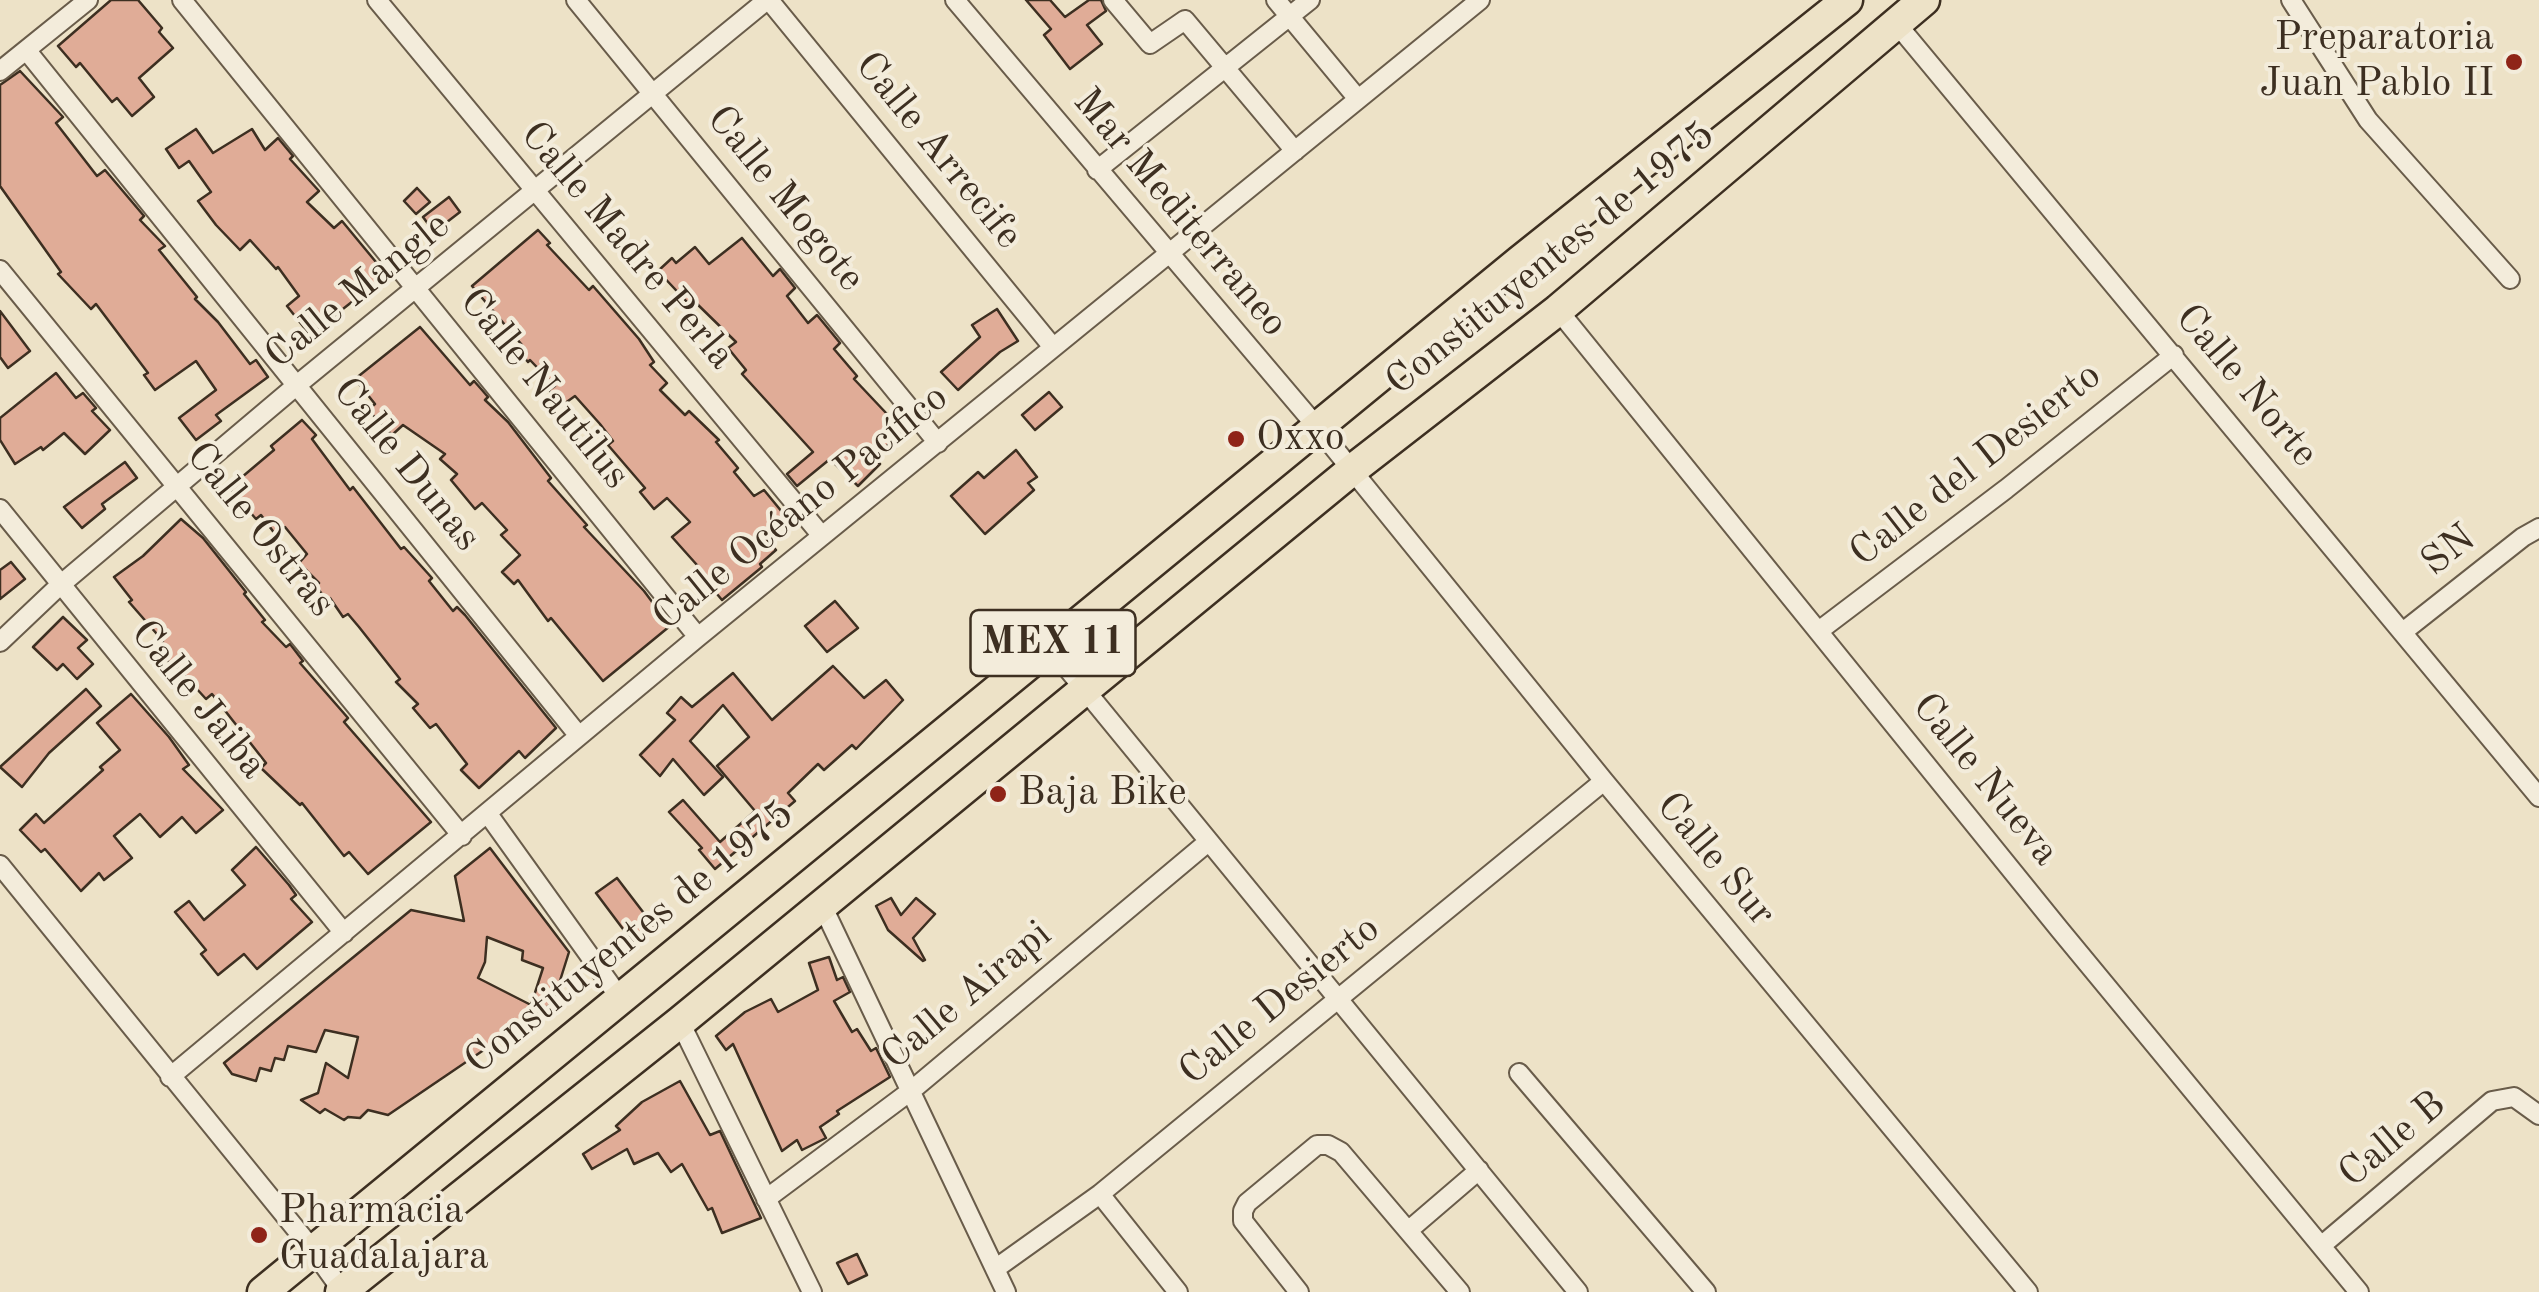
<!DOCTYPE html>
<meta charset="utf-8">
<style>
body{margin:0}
canvas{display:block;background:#ede2c7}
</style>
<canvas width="2539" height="1292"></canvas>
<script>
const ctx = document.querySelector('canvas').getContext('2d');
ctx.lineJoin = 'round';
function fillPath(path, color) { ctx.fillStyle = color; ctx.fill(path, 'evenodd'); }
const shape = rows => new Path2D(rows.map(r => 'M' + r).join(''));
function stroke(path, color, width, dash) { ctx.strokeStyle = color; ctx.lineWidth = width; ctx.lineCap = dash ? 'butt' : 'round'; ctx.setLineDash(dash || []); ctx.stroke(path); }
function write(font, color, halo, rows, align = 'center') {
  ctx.font = font + ' "Old Standard TT",serif'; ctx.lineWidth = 8; ctx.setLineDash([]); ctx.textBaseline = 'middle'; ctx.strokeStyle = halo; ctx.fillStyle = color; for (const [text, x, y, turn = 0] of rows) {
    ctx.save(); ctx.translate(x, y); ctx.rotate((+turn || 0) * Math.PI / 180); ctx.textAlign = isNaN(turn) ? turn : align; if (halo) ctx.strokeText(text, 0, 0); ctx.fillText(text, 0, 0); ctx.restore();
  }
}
const building = shape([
 [111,0,138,0,162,28,159,32,173,48,139,78,154,97,132,116,117,98,112,102,80,63,76,67,58,46,111,0],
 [1026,0,1050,0,1065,17,1089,0,1101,0,1106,11,1087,25,1102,44,1070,69,1044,35,1051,29,1026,0],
 [20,71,63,117,56,123,97,176,105,170,144,216,140,220,165,246,159,250,197,297,195,299,218,322,250,364,256,360,268,377,216,415,221,421,196,440,179,418,216,390,196,361,155,390,144,375,148,373,96,304,91,309,58,274,61,272,0,186,0,85,20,71],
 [196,129,213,153,252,129,265,150,278,138,293,156,290,159,319,191,307,202,334,228,342,221,390,279,358,306,353,301,310,335,287,306,299,296,278,267,276,269,250,240,240,250,216,225,198,201,211,192,189,161,179,168,166,149,196,129],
 [417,188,430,202,416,214,404,201,417,188],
 [449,197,460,212,434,232,423,217,449,197],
 [538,230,550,243,547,245,589,290,593,286,639,339,654,362,650,365,667,383,660,390,685,415,689,411,719,440,716,442,738,468,734,472,754,496,764,490,787,518,764,536,776,550,760,564,762,567,722,600,702,576,705,574,672,537,690,522,667,498,654,509,640,492,645,488,608,445,613,441,600,424,575,396,561,406,549,390,555,386,530,360,528,362,517,349,522,345,472,286,538,230],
 [742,238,773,276,780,269,795,288,787,296,808,323,817,315,840,343,834,349,857,376,854,379,903,431,874,458,880,464,858,486,830,459,797,486,787,474,813,452,742,374,746,370,728,348,736,342,692,299,688,303,658,271,672,258,676,263,695,247,709,264,742,238],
 [997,309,1018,341,1000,352,958,390,941,372,980,337,972,325,997,309],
 [0,311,30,351,8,368,0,357,0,311],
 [420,327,470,385,474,381,482,390,488,397,485,400,508,422,551,478,548,481,587,525,584,527,644,591,670,626,603,681,551,618,548,621,518,580,514,584,502,572,520,555,501,535,507,530,482,503,475,509,451,480,457,474,440,459,445,454,403,425,392,435,368,410,375,404,355,379,420,327],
 [56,373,76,398,83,393,96,408,92,411,110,430,85,454,64,433,43,450,41,447,15,464,0,440,0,418,56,373],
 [1049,392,1062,407,1035,430,1022,415,1049,392],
 [302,420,316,435,312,439,350,490,353,487,401,549,404,547,432,578,429,581,453,611,457,607,465,615,556,728,525,758,519,751,479,788,461,770,467,764,436,724,430,728,413,708,418,704,396,682,400,679,359,627,348,614,343,617,330,598,327,601,316,586,319,583,299,563,307,554,285,527,275,534,261,515,256,519,229,488,274,450,271,446,302,420],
 [1016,450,1037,477,1028,483,1034,490,985,534,951,496,978,472,984,478,1016,450],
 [125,462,137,478,102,504,105,509,82,528,64,507,125,462],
 [181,519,203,538,246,592,244,594,265,620,262,622,286,647,290,644,303,661,300,663,348,718,344,722,431,822,368,874,349,852,344,856,302,803,300,805,261,768,266,763,212,694,206,699,175,665,173,667,156,646,163,641,129,602,132,600,114,577,143,556,181,519],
 [11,562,25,579,0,599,0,570,11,562],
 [835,601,858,628,827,652,805,626,835,601],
 [63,617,87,640,78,648,93,664,77,679,63,664,57,670,33,647,63,617],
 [833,666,864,698,886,680,903,700,856,749,852,745,824,770,818,764,788,793,795,801,715,869,699,850,702,848,669,812,683,800,720,842,755,811,717,766,749,737,723,705,690,741,723,777,704,795,673,759,660,776,640,755,675,720,667,713,681,697,692,707,733,673,772,720,833,666],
 [86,689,101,706,49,753,22,787,0,767,86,689],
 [131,694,169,737,189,765,183,769,223,810,196,833,182,817,160,837,140,814,114,836,132,858,104,880,99,873,81,891,45,849,41,852,20,830,36,814,44,823,103,770,100,767,120,750,97,723,131,694],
 [256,847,289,885,296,895,291,899,312,922,257,969,244,954,218,975,201,954,206,950,175,912,189,901,204,920,245,885,232,870,256,847],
 [490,848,569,952,553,1003,388,1115,368,1110,360,1118,348,1117,344,1120,325,1109,320,1113,301,1100,318,1093,326,1063,348,1078,358,1037,325,1030,316,1052,288,1046,284,1060,275,1058,271,1071,260,1068,256,1081,232,1074,224,1063,411,910,464,921,455,876,490,848],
 [487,937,523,951,522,960,543,968,531,1005,478,978,485,962,487,937],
 [617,878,656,929,635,945,596,893,617,878],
 [891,898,901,915,916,898,935,914,913,938,925,960,923,961,888,930,876,906,891,898],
 [829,957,837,980,843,977,850,992,834,1001,852,1032,857,1029,871,1051,876,1048,890,1077,837,1111,839,1114,820,1127,826,1138,802,1150,797,1140,782,1151,733,1044,726,1050,716,1036,745,1012,771,999,778,1012,818,990,809,963,829,957],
 [680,1081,710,1135,720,1131,761,1218,722,1233,712,1208,708,1210,682,1164,671,1172,658,1153,634,1164,627,1149,592,1169,583,1154,620,1130,616,1126,642,1102,680,1081],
 [857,1254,867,1275,848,1284,837,1263,857,1254]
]);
const minor = shape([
 [182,0,698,637],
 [377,0,822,536],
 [576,0,938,443],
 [769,0,1052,346],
 [955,0,1317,427,1604,781,2028,1292],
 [1113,0,1150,44,1185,20,1295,151],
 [1276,0,1358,99],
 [2291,0,2368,120,2510,279],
 [1896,23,2539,797],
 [27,51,579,736],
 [0,71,88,0],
 [1097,170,1310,0],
 [0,270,462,836],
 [1558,310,2060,930,2359,1292],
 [0,509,344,933],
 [1820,630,2006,489,2174,355],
 [2404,631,2523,537,2539,528],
 [0,642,59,586,297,385,767,0],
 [1049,646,1578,1292],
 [488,814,620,998],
 [0,865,313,1250,343,1292],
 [822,905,1006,1292],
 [680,1022,812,1292],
 [1519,1073,1706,1292],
 [170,1077,698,637,1480,0],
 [1100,1194,1178,1292],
 [766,1199,912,1090,1208,842],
 [1409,1230,1479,1170],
 [2321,1246,2492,1101,2514,1097,2539,1115],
 [995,1269,1100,1194,1604,781],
 [1299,1292,1243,1221,1243,1211,1247,1203,1317,1145,1328,1145,1341,1152,1460,1292]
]);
const primary = shape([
 [263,1292,1520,261,1847,0],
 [341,1292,680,1022,1352,470,1558,310,1924,0]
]);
const markers = [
 [2514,62,10,"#8f2418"],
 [1236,439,10,"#8f2418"],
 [998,794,10,"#8f2418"],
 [259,1235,10,"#8f2418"]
];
const shields = [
 [1053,643,165]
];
const shieldNames = [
 ["MEX 11",1053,643]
];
const poiNames = [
 ["Preparatoria",2494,39,"right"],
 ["Juan Pablo II",2494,85,"right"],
 ["Oxxo",1256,439],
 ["Baja Bike",1018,794],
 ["Pharmacia",279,1212],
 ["Guadalajara",279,1258]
];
const streetNames = [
 ["Calle Arrecife",938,151,51],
 ["Calle Mogote",785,199,51],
 ["Mar Mediterraneo",1180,213,50],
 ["Calle Madre Perla",627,246,50],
 ["Constituyentes de 1975",1551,259,-39],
 ["Calle Mangle",358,291,-39],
 ["Calle Norte",2246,386,50],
 ["Calle Nautilus",544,389,51],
 ["Calle Dunas",406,465,51],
 ["Calle del Desierto",1976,465,-38],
 ["Calle Océano Pacífico",801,508,-39],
 ["Calle Ostras",260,530,51],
 ["SN",2449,551,-38],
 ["Calle Jaiba",198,700,51],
 ["Calle Nueva",1985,780,51],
 ["Calle Sur",1715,860,50],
 ["Constituyentes de 1975",630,938,-39],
 ["Calle Airapi",967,996,-40],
 ["Calle Desierto",1280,1001,-39],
 ["Calle B",2393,1140,-40]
];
fillPath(building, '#e0ac97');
stroke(building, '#3d2f21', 2.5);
stroke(minor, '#695c4a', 22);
stroke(primary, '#3d2f21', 35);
stroke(minor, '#f3ecdb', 18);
stroke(primary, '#ede2c7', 30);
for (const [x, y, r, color] of markers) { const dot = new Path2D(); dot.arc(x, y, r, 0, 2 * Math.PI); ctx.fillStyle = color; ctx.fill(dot); stroke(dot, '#f3ecdb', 4); }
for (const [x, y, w] of shields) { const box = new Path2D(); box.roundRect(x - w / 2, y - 33, w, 66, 8); ctx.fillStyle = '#f3ecdb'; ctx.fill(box); stroke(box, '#3d2f21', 2.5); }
write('bold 38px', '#3d2f21', null, shieldNames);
write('40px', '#3d2f21', '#f3ecdb', poiNames, 'left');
write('40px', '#3d2f21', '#f3ecdb', streetNames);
</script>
